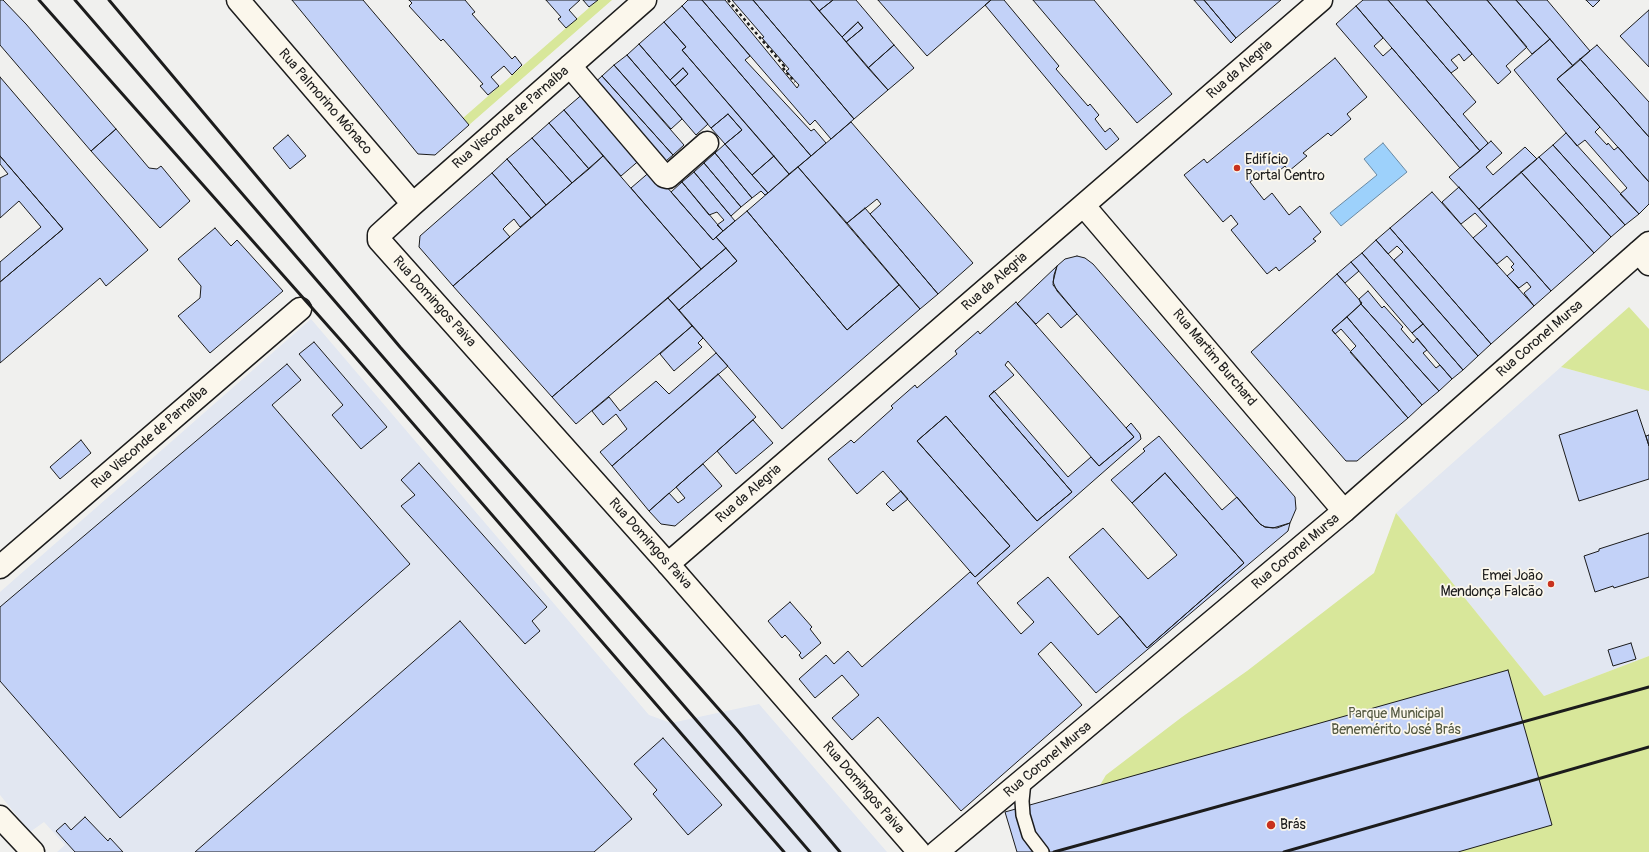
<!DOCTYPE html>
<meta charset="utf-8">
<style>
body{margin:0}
canvas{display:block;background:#f0f0ee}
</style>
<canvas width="1649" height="852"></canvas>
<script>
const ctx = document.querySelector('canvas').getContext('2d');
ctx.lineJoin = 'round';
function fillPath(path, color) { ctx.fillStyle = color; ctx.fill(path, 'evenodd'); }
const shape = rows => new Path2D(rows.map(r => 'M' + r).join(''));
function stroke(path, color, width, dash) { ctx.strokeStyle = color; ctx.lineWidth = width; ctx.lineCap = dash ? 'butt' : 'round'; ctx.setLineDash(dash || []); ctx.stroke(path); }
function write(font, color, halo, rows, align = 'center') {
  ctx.font = font + ' Pangolin,sans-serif'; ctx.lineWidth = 3.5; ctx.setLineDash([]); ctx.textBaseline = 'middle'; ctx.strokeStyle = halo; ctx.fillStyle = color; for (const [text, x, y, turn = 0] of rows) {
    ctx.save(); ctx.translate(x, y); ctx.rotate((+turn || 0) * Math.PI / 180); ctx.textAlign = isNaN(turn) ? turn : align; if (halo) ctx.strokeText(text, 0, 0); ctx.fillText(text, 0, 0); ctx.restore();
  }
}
const built = shape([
 [311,319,649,715,671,723,759,704,887,852,57,852,65,845,44,822,30,832,0,795,0,592],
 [1561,367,1649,391,1649,656,1544,696,1396,513]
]);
const green = shape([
 [598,0,612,0,469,125,463,118],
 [1629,307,1649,329,1649,391,1561,367],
 [1396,513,1544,696,1649,656,1649,852,1021,852,1100,785,1106,775,1182,717,1247,671,1374,573]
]);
const water = shape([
 [1383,143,1407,172,1341,226,1330,213,1377,175,1364,159,1383,143]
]);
const building = shape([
 [0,0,3,0,26,24,116,129,91,151,0,45,0,0],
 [292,0,363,0,469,125,435,155,418,154,292,0],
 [409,0,465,0,475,12,472,14,512,59,515,56,522,65,512,75,504,66,491,77,499,86,488,95,480,86,483,84,443,39,441,41,409,6,412,3,409,0],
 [546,0,580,0,569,10,577,19,566,28,558,19,561,17,546,0],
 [583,0,598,0,589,7,583,0],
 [688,0,702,0,750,56,745,60,811,131,814,129,826,143,811,156,682,6,688,0],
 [702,0,725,0,797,88,799,85,786,71,789,69,762,38,764,37,732,0,753,0,854,119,831,139,815,120,810,125,702,0],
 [753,0,810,0,888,90,854,119,753,0],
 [810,0,833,0,819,11,810,0],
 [833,0,856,0,894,45,868,68,846,42,863,28,858,22,842,37,819,11,833,0],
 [878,0,991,0,927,56,878,0],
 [991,0,1004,0,1059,66,1056,69,1088,106,1090,104,1099,115,1095,119,1105,132,1110,128,1119,139,1106,150,985,5,991,0],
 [1033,0,1094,0,1172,94,1137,123,1033,0],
 [1194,0,1204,0,1236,38,1231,43,1194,0],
 [1204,0,1281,0,1236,38,1204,0],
 [1363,0,1388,0,1476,102,1463,114,1488,143,1480,151,1356,6,1363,0],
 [1388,0,1426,0,1472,54,1464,61,1459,54,1451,60,1458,68,1451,73,1388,0],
 [1426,0,1487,0,1527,47,1506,66,1511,72,1498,84,1426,0],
 [1487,0,1516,0,1550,39,1532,54,1487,0],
 [1516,0,1547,0,1590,51,1573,66,1516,0],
 [1586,0,1600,0,1593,7,1586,0],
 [682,6,811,156,789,174,682,50,686,47,664,22,682,6],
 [1356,6,1383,38,1374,46,1383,56,1392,48,1480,151,1460,168,1336,24,1356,6],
 [1649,10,1649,67,1620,36,1649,10],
 [664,22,686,47,682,50,774,156,752,175,725,144,742,130,728,114,711,128,675,86,688,74,683,68,670,80,639,44,664,22],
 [858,22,863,28,846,42,842,37,858,22],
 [1550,39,1573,66,1557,79,1600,127,1595,132,1607,145,1608,143,1614,150,1618,147,1649,182,1649,204,1639,214,1620,194,1627,188,1585,140,1577,146,1514,70,1550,39],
 [639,44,708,124,696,135,627,55,639,44],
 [894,45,914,68,888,90,868,68,894,45],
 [1597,45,1649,102,1649,137,1580,59,1597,45],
 [627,55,682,119,671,129,614,65,627,55],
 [1335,58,1367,97,1347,114,1351,119,1331,136,1328,133,1303,153,1307,156,1289,171,1285,166,1269,179,1263,172,1250,182,1264,200,1272,193,1289,215,1300,206,1321,232,1313,239,1316,241,1279,271,1276,267,1267,274,1231,230,1238,224,1231,215,1223,222,1184,175,1204,159,1207,163,1335,58],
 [1580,59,1649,137,1649,182,1557,79,1580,59],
 [614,65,684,145,673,155,602,76,614,65],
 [683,68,688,74,675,86,670,80,683,68],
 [602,76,673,155,660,166,591,86,602,76],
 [0,77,148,250,106,286,100,278,0,363,0,282,63,229,0,156,0,77],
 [585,92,642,158,621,176,564,110,585,92],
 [564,110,603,156,589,169,549,123,564,110],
 [728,114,742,130,725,144,711,128,728,114],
 [851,122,973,263,938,294,870,214,881,204,877,199,847,223,798,167,851,122],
 [549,123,589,169,572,183,532,138,549,123],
 [116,129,149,168,157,169,161,166,190,201,160,228,91,151,116,129],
 [1566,133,1639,214,1625,225,1553,145,1566,133],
 [288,135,306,156,290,169,273,148,288,135],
 [532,138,572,183,546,205,507,159,532,138],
 [1491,141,1502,153,1486,167,1493,175,1525,147,1537,159,1479,209,1449,177,1491,141],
 [725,144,752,175,768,193,765,195,761,191,752,198,715,153,725,144],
 [1553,145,1625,225,1611,237,1539,157,1553,145],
 [715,153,752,198,741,207,704,163,715,153],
 [0,156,63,229,0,282,0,262,41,227,19,201,0,218,0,178,8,174,0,164,0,156],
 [603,156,701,269,552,397,453,286,603,156],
 [774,156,789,174,768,193,752,175,774,156],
 [1539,157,1611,237,1594,253,1521,172,1539,157],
 [507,159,546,205,531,218,492,173,507,159],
 [704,163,741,207,731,216,694,172,704,163],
 [798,167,899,285,847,330,747,211,798,167],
 [652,170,713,240,716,237,726,248,701,269,631,188,652,170],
 [694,172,735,221,723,231,717,225,724,220,717,212,709,215,682,182,694,172],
 [1521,172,1594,253,1551,291,1479,209,1521,172],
 [492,173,531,218,520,227,514,219,507,225,503,229,510,237,453,286,419,247,420,236,492,173],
 [682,182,723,231,713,240,671,192,682,182],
 [1459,187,1551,291,1534,306,1524,293,1531,287,1527,282,1519,288,1507,276,1514,270,1511,267,1514,264,1507,256,1497,264,1473,238,1487,226,1475,213,1461,224,1442,202,1459,187],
 [1432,192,1534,306,1491,344,1390,228,1432,192],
 [865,208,938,294,920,309,847,223,865,208],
 [747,211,847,330,899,285,920,309,782,429,679,310,737,261,716,237,747,211],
 [215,228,231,246,237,240,283,291,210,353,178,316,200,298,201,286,178,259,215,228],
 [1390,228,1491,344,1478,356,1394,260,1403,252,1397,246,1388,254,1376,240,1390,228],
 [1376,240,1478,356,1463,370,1362,253,1376,240],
 [726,248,737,261,679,310,668,298,726,248],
 [1362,253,1423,324,1412,333,1351,262,1362,253],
 [1077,256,1085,258,1093,264,1295,497,1296,509,1290,523,1273,528,1265,527,1260,524,1057,291,1053,282,1057,266,1065,259,1077,256],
 [1351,262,1359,271,1345,283,1337,274,1351,262],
 [1057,266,1054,275,1053,285,1077,314,1061,328,1048,313,1036,324,1017,304,1057,266],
 [1337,274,1362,303,1332,330,1408,418,1357,461,1346,461,1251,352,1337,274],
 [1368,291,1382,308,1384,306,1403,327,1401,329,1413,343,1417,338,1427,350,1423,353,1436,368,1440,365,1452,379,1439,391,1361,304,1359,299,1368,291],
 [668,298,692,326,576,424,552,397,668,298],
 [1016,302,1134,437,1099,466,1008,361,1005,365,1014,375,989,396,1072,492,1037,521,946,416,917,441,1010,546,975,577,883,471,857,494,828,459,851,440,854,443,893,408,891,406,915,385,917,388,957,354,955,351,978,331,980,334,1016,302],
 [1361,304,1439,391,1422,405,1347,317,1361,304],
 [1347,317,1422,405,1408,418,1350,352,1356,346,1341,329,1335,334,1332,330,1347,317],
 [1423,324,1463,370,1452,379,1412,333,1423,324],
 [692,326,703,338,698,343,702,347,674,371,660,354,692,326],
 [314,342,387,427,361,449,332,415,343,405,299,354,314,342],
 [716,353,728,366,612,466,600,452,627,429,616,414,603,425,592,411,609,397,620,411,656,381,669,394,716,353],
 [287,364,301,380,272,405,410,564,120,818,0,681,0,607,287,364],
 [718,374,756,417,649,511,612,466,718,374],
 [994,391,1068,477,1091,457,1099,466,1134,437,1126,428,1131,423,1140,434,1141,439,977,583,1021,634,1034,622,1017,603,1048,577,1098,635,1120,616,1147,648,1244,563,1165,473,1132,503,1111,480,1145,451,1143,449,1159,436,1222,510,1237,497,1260,524,1265,527,1277,528,1290,523,1288,531,1096,693,1051,642,1038,654,1082,705,961,811,878,717,852,740,832,718,859,695,842,675,815,698,799,679,826,655,834,664,848,651,862,667,970,572,975,577,1010,546,917,441,946,416,1037,521,1072,492,989,396,994,391],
 [1637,410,1649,446,1649,479,1579,501,1559,435,1637,410],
 [753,420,773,443,736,474,717,451,753,420],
 [1649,435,1649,446,1646,436,1649,435],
 [81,440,91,453,60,479,50,467,81,440],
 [419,463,547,607,532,621,540,631,525,644,401,506,415,495,401,480,419,463],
 [703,464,722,486,675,526,661,524,649,511,669,493,678,503,685,498,676,487,703,464],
 [1165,473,1244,563,1147,648,1069,557,1103,528,1148,579,1177,555,1132,503,1165,473],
 [901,491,908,499,893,511,886,504,901,491],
 [1649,533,1649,577,1614,588,1613,586,1595,592,1584,556,1599,551,1599,549,1649,533],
 [790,602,812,627,810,629,821,643,802,659,799,655,801,653,785,635,782,638,768,621,790,602],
 [460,621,632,819,594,852,195,852,460,621],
 [1631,643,1636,659,1613,666,1608,650,1631,643],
 [1508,670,1552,825,1458,852,1017,852,1005,812,1508,670],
 [663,738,722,805,688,835,653,794,657,790,634,764,663,738],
 [85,817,108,841,110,838,123,852,75,852,56,831,65,823,71,830,85,817]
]);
const path = shape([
 [728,0,784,66,782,67,795,82]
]);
const service = shape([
 [1024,781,1022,801,1023,815,1029,835,1042,852]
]);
const minor = shape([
 [570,66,664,176,668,177,707,143],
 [1084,206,1344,511],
 [1639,252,1649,264],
 [668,564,1321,0],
 [0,567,300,309],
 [0,817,33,852]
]);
const tertiary = shape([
 [238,0,413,204],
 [645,0,413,204,379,235,379,240,668,564,919,852],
 [937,852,1344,511,1649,243]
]);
const rail = shape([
 [39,0,344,344,784,852],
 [75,0,810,852],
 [109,0,400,347,738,731,840,852],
 [1054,852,1649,687],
 [1284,852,1649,747]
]);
const markers = [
 [1237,168,4,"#c8321e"],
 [1551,584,4,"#c8321e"],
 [1271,825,5,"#c8321e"]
];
const streetNames = [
 ["Rua da Alegria",1240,70,-41],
 ["Rua Palmorino Mônaco",325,102,49],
 ["Rua Visconde de Parnaíba",511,118,-41],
 ["Rua da Alegria",995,282,-41],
 ["Rua Domingos Paiva",434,302,48],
 ["Rua Coronel Mursa",1540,339,-41],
 ["Rua Martim Burchard",1214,358,50],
 ["Rua Visconde de Parnaíba",150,438,-41],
 ["Rua da Alegria",749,494,-41],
 ["Rua Domingos Paiva",650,544,48],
 ["Rua Coronel Mursa",1296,552,-40],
 ["Rua Coronel Mursa",1048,760,-40],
 ["Rua Domingos Paiva",863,788,49]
];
const poiNames = [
 ["Edifício",1245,160],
 ["Portal Centro",1245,176],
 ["Emei João",1543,576,"right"],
 ["Mendonça Falcão",1543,592,"right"],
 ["Brás",1280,825]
];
const parkNames = [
 ["Parque Municipal",1396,714],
 ["Benemérito José Brás",1396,730]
];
fillPath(built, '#e2e7f1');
fillPath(green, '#d8e79a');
fillPath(water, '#9dd1fb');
stroke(water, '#6989a2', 1);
fillPath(building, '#c3d2f8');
stroke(building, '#1c1c1c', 1);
stroke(service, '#1c1c1c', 16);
stroke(minor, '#1c1c1c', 25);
stroke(tertiary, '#1c1c1c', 25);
stroke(path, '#1c1c1c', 2.5, [3, 3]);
stroke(service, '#fbf7ec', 13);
stroke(minor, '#fbf7ec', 22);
stroke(tertiary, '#fbf7ec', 22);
stroke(rail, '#1c1c1c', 3);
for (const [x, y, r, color] of markers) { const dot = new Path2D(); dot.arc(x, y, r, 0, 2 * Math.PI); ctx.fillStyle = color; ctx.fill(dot); stroke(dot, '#fbf7ec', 1.5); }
write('14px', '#1c1c1c', '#fbf7ec', streetNames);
write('14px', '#1c1c1c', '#fbf7ec', poiNames, 'left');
write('14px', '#545942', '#fbf7ec', parkNames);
</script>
